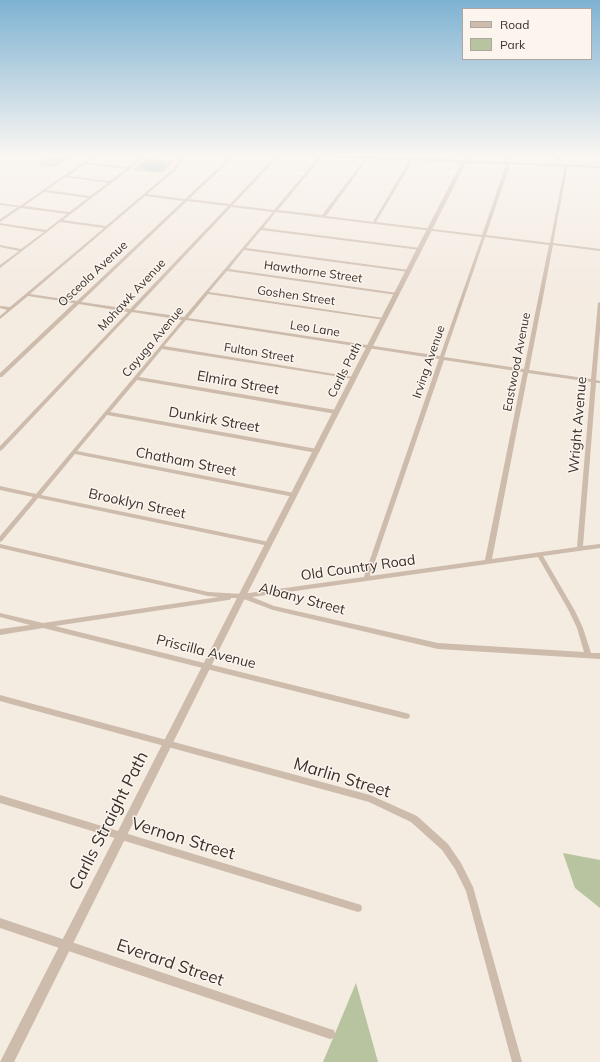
<!DOCTYPE html>
<style>
body{margin:0}
#map{position:relative;width:600px;height:1062px;overflow:hidden;background:#f4ebe1;font-family:Mulish,sans-serif}
canvas{display:block}
.legend{position:absolute;left:462px;top:8px;width:130px;height:52px;box-sizing:border-box;background:#fbf5ee;border:1px solid #aea6a0;margin:0;padding:5px 7px;list-style:none;font-size:12px;color:#3b302b}
.legend li{display:flex;align-items:center;gap:8px;height:20px}
.legend b{width:20px;border:1px solid #aea6a0}
</style>
<div id="map">
<canvas width="600" height="1062"></canvas>
<ul class="legend">
<li><b style="height:5px;background:#cdbbac"></b>Road</li>
<li><b style="height:11px;background:#b8c4a0"></b>Park</li>
</ul>
</div>
<script>
const ctx = document.querySelector('canvas').getContext('2d');
ctx.lineJoin = 'round';
function fillPath(path, color) { ctx.fillStyle = color; ctx.fill(path, 'evenodd'); }
const shape = rows => new Path2D(rows.map(r => 'M' + r).join(''));
function write(font, color, halo, rows, align = 'center') {
  ctx.font = font + ' Mulish,sans-serif'; ctx.lineWidth = 3; ctx.setLineDash([]); ctx.textBaseline = 'middle'; ctx.strokeStyle = halo; ctx.fillStyle = color; for (const [text, x, y, turn = 0] of rows) {
    ctx.save(); ctx.translate(x, y); ctx.rotate((+turn || 0) * Math.PI / 180); ctx.textAlign = isNaN(turn) ? turn : align; if (halo) ctx.strokeText(text, 0, 0); ctx.fillText(text, 0, 0); ctx.restore();
  }
}
const green = shape([
 [52,154,59,154,71,155,55,167,37,165],
 [146,159,174,161,163,173,132,170],
 [563,853,600,860,600,908,575,888],
 [356,983,378,1062,323,1062]
]);
const water = shape([
 [149,163,165,164,167,165,161,169,153,171,146,170,141,167,143,164]
]);
const minor = shape([
 [95,154,99,154,87,162,128,167,143,154,147,154,139,162,63,220,106,226,173,169,178,162,181,154,185,154,182,162,175,171,147,194,185,199,233,154,237,154,189,199,230,204,277,154,281,154,233,205,274,210,320,155,322,155,322,157,278,210,322,215,367,156,369,157,326,216,373,222,410,159,412,158,414,159,376,222,482,235,506,165,504,161,507,154,511,154,508,161,510,165,486,235,550,243,565,165,568,164,553,243,600,249,600,251,553,245,529,370,591,379,598,303,600,302,600,330,596,380,600,381,600,383,596,383,583,546,600,544,600,548,543,556,575,611,583,628,591,653,600,653,600,659,438,649,273,610,241,598,231,598,230,600,228,600,55,626,406,713,409,714,410,716,409,718,406,719,43,628,0,635,0,629,30,625,0,617,0,613,43,623,219,597,208,596,0,548,0,544,208,592,242,594,364,577,439,359,186,320,164,346,353,377,355,378,353,379,162,349,139,377,336,410,339,412,336,414,137,380,110,412,317,449,319,450,320,451,319,452,317,453,107,415,77,451,294,493,296,494,297,495,296,496,294,497,75,454,41,495,269,542,272,544,271,545,269,546,38,498,2,541,0,542,0,536,33,497,0,490,0,486,36,494,182,320,132,312,2,450,0,451,0,446,128,312,79,304,2,377,0,377,0,373,74,303,28,296,0,319,0,316,7,310,0,308,0,306,10,307,104,228,60,222,0,268,0,265,19,251,0,247,0,245,21,249,44,232,0,225,0,223,46,230,67,214,21,208,0,222,0,219,18,207,0,205,0,203,20,206,95,154],
 [85,164,126,169,110,181,68,176,85,164],
 [66,177,108,183,90,196,46,190,66,177],
 [44,192,88,198,69,212,24,206,44,192],
 [145,196,183,201,77,301,30,294,145,196],
 [187,201,228,206,130,309,81,302,187,201],
 [231,207,273,212,184,317,134,310,231,207],
 [276,212,482,237,440,356,188,318,208,294,385,320,385,319,383,318,209,292,227,271,397,295,399,294,397,293,229,269,244,250,409,272,411,271,409,270,246,248,261,230,420,250,422,249,420,248,263,228,276,212],
 [485,237,549,245,524,369,444,357,485,237],
 [444,360,523,372,485,560,370,576,444,360],
 [528,373,591,382,577,547,492,559,528,373],
 [538,557,569,611,577,628,584,652,438,643,274,606,252,597,538,557],
 [558,154,562,154,558,165,555,166,558,154],
 [0,695,370,795,417,816,448,844,461,863,473,887,522,1062,512,1062,466,891,455,869,442,850,411,822,369,802,0,701,0,695],
 [0,795,358,904,361,905,362,908,361,911,358,912,0,803,0,795],
 [0,918,330,1029,334,1030,335,1034,334,1038,330,1039,0,928,0,918]
]);
const tertiary = shape([
 [274,154,306,154,463,160,466,154,470,154,467,160,600,166,600,168,466,163,246,596,14,1062,0,1062,238,596,461,163,276,155,274,154]
]);
const farStreetnames = [
 ["Hawthorne Street",313,272,8],
 ["Osceola Avenue",93,274,-43],
 ["Mohawk Avenue",132,295,-47],
 ["Goshen Street",296,296,8],
 ["Leo Lane",315,329,9],
 ["Cayuga Avenue",153,342,-50],
 ["Fulton Street",259,353,9],
 ["Irving Avenue",429,362,-71],
 ["Eastwood Avenue",517,362,-79],
 ["Carlls Path",345,370,-63]
];
const streetNames = [
 ["Elmira Street",238,383,10],
 ["Dunkirk Street",214,420,10],
 ["Wright Avenue",578,425,-85],
 ["Chatham Street",186,462,11],
 ["Brooklyn Street",137,504,12],
 ["Old Country Road",358,568,-8],
 ["Albany Street",302,599,15],
 ["Priscilla Avenue",206,652,14]
];
const nearStreetnames = [
 ["Marlin Street",342,778,17],
 ["Carlls Straight Path",109,821,-63],
 ["Vernon Street",183,839,17],
 ["Everard Street",170,963,19]
];
fillPath(green, '#b8c4a0');
fillPath(water, '#7fb0b2');
fillPath(minor, '#cdbbac');
fillPath(tertiary, '#cdbbac');
const sky = ctx.createLinearGradient(0, 0, 0, 303);
sky.addColorStop(0, '#7eb2d2');
sky.addColorStop(0.51, '#faf6f2');
sky.addColorStop(1, '#faf6f200');
ctx.fillStyle = sky;
ctx.fillRect(0, 0, 600, 303);
write('12px', '#3b302b', '#fbf5ee', farStreetnames);
write('14px', '#3b302b', '#fbf5ee', streetNames);
write('17px', '#3b302b', '#fbf5ee', nearStreetnames);
</script>
